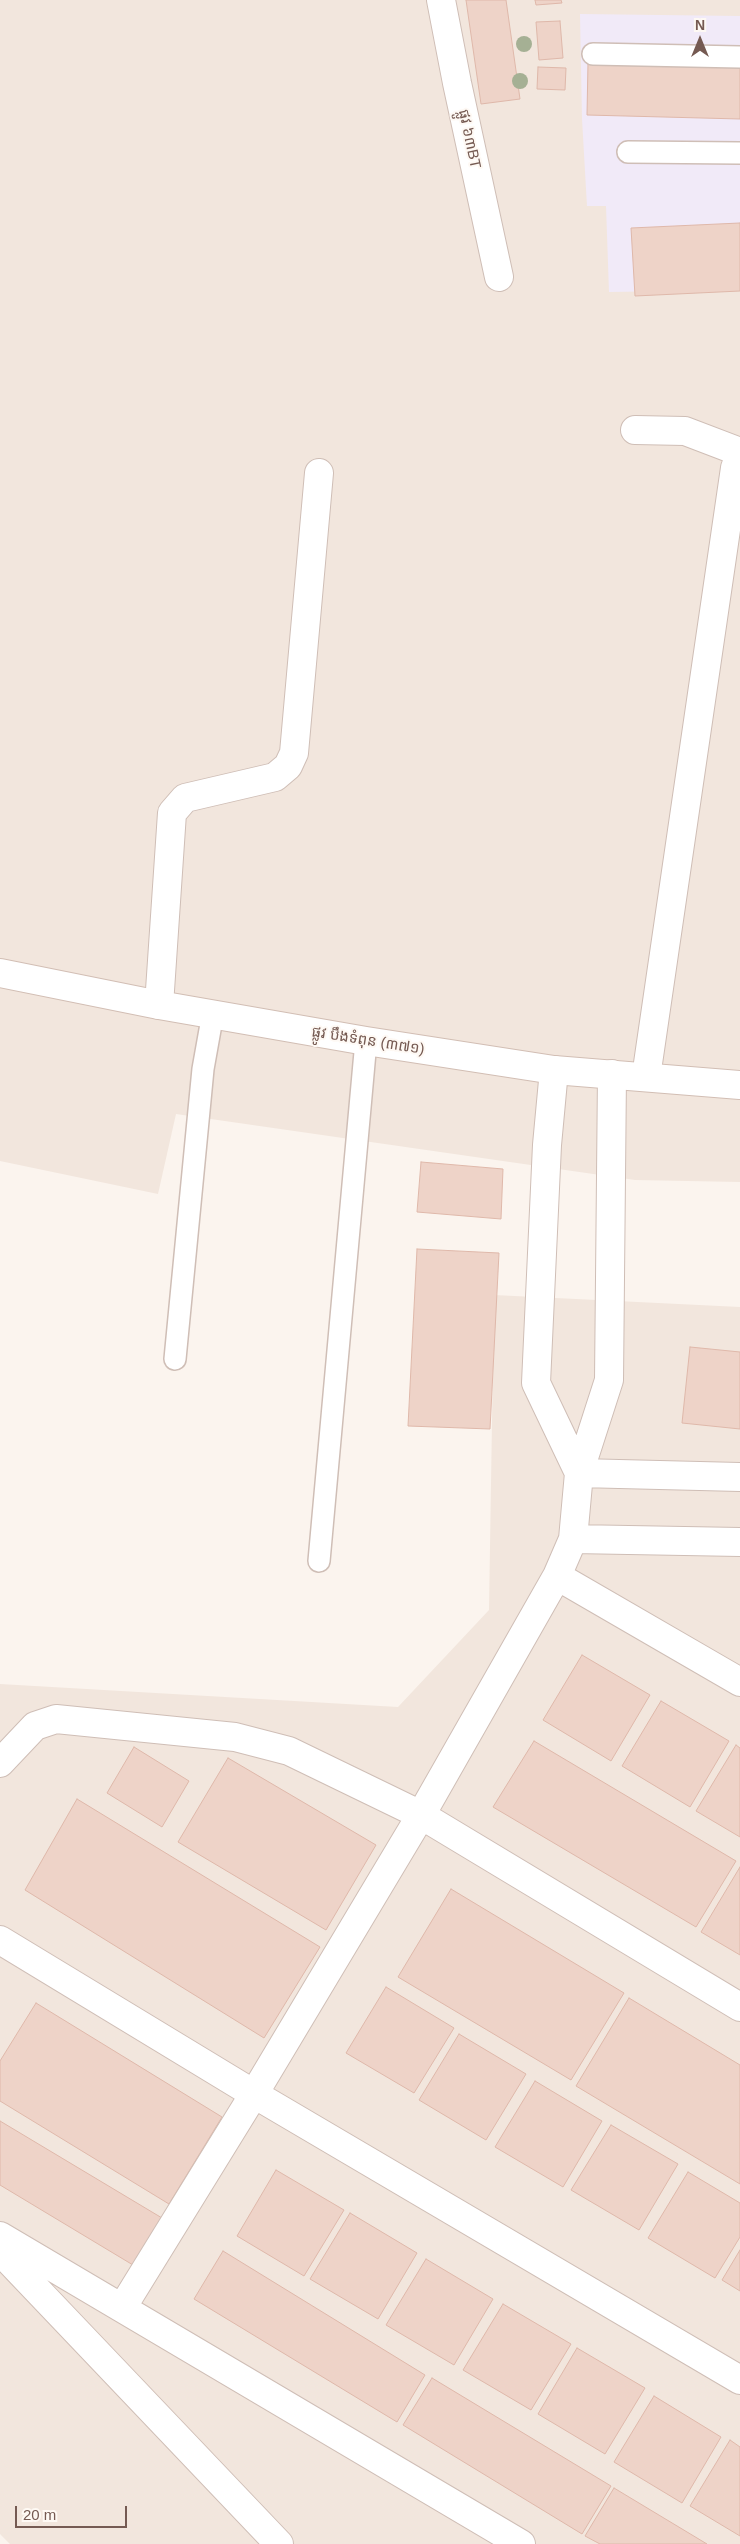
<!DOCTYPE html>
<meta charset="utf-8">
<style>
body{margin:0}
#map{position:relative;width:740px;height:2544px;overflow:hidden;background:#fbf4ee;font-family:Helvetica,sans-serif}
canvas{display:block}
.north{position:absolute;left:675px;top:15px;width:50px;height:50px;-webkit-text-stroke:4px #fef9f4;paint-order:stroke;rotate:0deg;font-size:14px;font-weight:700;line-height:20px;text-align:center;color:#755a52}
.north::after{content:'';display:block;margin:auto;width:18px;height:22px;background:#755a52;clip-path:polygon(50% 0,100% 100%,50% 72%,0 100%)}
.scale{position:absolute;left:15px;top:2506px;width:112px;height:22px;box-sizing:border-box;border:2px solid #755a52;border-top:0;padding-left:6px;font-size:15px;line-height:18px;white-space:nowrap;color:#755a52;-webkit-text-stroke:4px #fef9f4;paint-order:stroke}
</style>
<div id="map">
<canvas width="740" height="2544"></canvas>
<div class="north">N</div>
<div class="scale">20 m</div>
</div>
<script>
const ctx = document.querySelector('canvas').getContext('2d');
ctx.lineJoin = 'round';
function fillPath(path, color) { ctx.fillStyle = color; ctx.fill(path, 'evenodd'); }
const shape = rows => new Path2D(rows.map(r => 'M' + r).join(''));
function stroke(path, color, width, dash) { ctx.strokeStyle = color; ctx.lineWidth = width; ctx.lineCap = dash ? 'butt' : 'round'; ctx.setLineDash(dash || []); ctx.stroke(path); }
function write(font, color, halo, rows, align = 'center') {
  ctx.font = font + ' Helvetica,"Noto Sans Khmer",sans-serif'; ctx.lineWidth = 4; ctx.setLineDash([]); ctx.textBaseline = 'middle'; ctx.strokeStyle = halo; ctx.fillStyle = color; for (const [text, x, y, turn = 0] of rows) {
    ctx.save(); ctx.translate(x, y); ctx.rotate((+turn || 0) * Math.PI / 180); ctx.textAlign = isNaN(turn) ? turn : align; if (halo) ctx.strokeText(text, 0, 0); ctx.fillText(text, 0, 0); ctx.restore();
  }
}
const residential = shape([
 [0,0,740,0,740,1182,635,1180,176,1114,158,1194,0,1161],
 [494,1295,740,1307,740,2544,10,2544,0,2534,0,1684,398,1707,489,1610]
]);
const education = shape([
 [580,14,740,16,740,290,609,292,606,206,587,206,582,119]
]);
const building = shape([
 [466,0,506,0,520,99,481,104,466,0],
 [535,0,561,0,562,3,536,5,535,0],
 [560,21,563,58,539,60,536,22,560,21],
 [588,63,740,67,740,119,587,115,588,63],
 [538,67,566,68,565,90,537,89,538,67],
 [740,223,740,291,635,296,631,228,740,223],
 [421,1162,503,1169,501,1219,417,1212,421,1162],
 [417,1249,499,1253,490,1429,408,1426,417,1249],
 [690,1347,740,1352,740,1429,682,1423,690,1347],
 [582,1655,650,1695,611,1761,543,1720,582,1655],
 [661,1701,729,1741,690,1807,622,1766,661,1701],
 [534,1741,736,1861,696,1927,493,1807,534,1741],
 [736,1745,740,1748,740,1837,696,1811,736,1745],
 [134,1747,189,1781,162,1827,107,1793,134,1747],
 [228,1758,376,1845,326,1930,178,1842,228,1758],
 [77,1799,320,1947,264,2038,25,1890,77,1799],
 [740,1867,740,1955,701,1932,740,1867],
 [451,1889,624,1993,571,2080,398,1977,451,1889],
 [386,1987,454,2028,414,2093,346,2053,386,1987],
 [629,1998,740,2065,740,2184,576,2086,629,1998],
 [36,2003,222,2117,169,2204,0,2101,0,2061,36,2003],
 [459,2034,526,2074,486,2140,419,2100,459,2034],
 [535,2081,602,2121,563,2187,495,2147,535,2081],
 [0,2121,162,2218,133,2265,0,2185,0,2121],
 [611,2125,678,2164,639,2230,571,2190,611,2125],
 [276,2170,344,2210,304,2276,237,2236,276,2170],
 [688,2172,740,2203,740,2237,715,2278,648,2238,688,2172],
 [350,2213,417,2253,378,2319,310,2279,350,2213],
 [740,2250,740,2291,722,2280,740,2250],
 [223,2251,425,2375,397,2422,194,2299,223,2251],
 [426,2259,493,2299,454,2365,386,2325,426,2259],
 [503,2304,571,2344,531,2410,463,2370,503,2304],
 [577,2348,645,2388,605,2454,538,2414,577,2348],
 [432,2378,611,2486,582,2534,403,2425,432,2378],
 [654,2396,721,2437,682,2503,614,2462,654,2396],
 [730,2440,740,2447,740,2536,690,2506,730,2440],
 [614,2488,707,2544,600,2544,585,2536,614,2488]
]);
const service = shape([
 [593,54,740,57],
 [628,152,740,153],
 [175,1359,203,1069,213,1013],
 [319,1561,366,1041]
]);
const minor = shape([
 [441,0,457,83,499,277],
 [635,430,685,431,740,452],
 [159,1005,172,813,185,798,275,777,288,766,294,753,319,473],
 [554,1070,547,1145,536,1383,579,1473],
 [646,1077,735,468,740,454],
 [579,1473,740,1477],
 [573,1539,740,1542],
 [557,1576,740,1682],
 [0,1763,35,1726,56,1719,235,1737,289,1751,421,1815,740,2007],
 [0,1940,254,2094,740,2380],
 [0,2236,521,2544],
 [0,2251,279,2544],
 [122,2308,254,2094,421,1815,557,1576,573,1539,579,1473,609,1380,612,1074]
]);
const secondary = shape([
 [0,973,159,1005,366,1041,554,1070,740,1085]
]);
const trees = [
 [524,44],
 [520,81]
];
const streetNames = [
 ["ផ្លូវ ៦៣BT",469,139,78],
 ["ផ្លូវ បឹងទំពុន (៣៧១)",368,1041,9]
];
fillPath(residential, '#f2e6dd');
fillPath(education, '#f1eaf8');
fillPath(building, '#eed3c8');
stroke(building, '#dfb8aa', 1);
stroke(service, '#cfbeb6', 24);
stroke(minor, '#cfbeb6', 30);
stroke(secondary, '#d2beb4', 30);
stroke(service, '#fff', 21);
stroke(minor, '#fff', 28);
stroke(secondary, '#fff', 28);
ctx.fillStyle = '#a5b094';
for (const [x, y] of trees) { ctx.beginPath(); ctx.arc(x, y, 8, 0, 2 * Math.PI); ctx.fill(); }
write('15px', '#755a52', '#fef9f4', streetNames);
</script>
